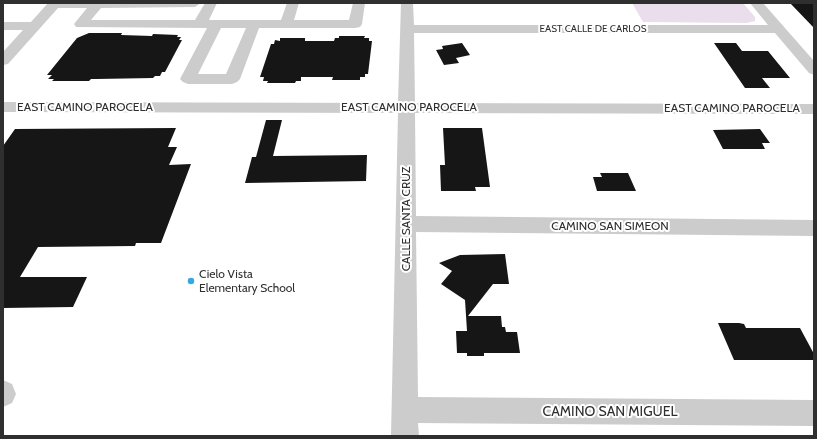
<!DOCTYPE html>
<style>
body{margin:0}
#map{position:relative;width:817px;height:439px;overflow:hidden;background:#fff;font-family:Cabin,sans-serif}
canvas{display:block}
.frame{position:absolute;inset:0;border:4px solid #2f2f2f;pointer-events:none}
</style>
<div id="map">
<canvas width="817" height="439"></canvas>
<div class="frame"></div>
</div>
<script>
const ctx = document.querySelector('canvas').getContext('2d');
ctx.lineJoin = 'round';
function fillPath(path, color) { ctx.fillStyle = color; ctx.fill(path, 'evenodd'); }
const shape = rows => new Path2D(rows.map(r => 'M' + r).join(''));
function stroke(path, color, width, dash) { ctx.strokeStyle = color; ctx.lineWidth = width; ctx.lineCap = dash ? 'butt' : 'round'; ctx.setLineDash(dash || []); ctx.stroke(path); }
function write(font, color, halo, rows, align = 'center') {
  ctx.font = font + ' Cabin,sans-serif'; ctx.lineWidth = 4; ctx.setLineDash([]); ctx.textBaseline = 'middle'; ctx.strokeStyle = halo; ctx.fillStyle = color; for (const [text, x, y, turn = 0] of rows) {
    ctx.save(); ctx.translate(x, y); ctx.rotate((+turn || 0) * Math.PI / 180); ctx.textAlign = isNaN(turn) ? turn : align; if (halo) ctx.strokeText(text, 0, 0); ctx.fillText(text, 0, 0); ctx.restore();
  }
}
const green = shape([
 [632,3,743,3,755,17,755,21,747,23,643,22]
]);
const building = shape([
 [790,3,814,3,814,28],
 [89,33,122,33,121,35,152,36,153,34,178,35,177,37,181,37,179,40,182,40,165,72,162,72,160,76,155,76,153,78,96,79,91,79,89,81,52,81,54,79,48,79,52,75,47,75,77,38],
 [339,36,365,36,364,38,369,38,369,41,372,41,368,74,365,74,365,77,360,77,360,80,332,80,333,77,301,77,301,81,296,81,295,83,267,83,268,81,263,81,264,77,260,77,271,44,274,44,275,40,280,41,280,38,305,38,305,41,334,41,335,38,339,38],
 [462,43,470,55,456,58,459,63,444,65,436,50,443,49,442,46],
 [714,43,736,43,742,51,768,51,790,78,762,78,770,88,745,88],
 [266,120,282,120,273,156,367,155,366,181,245,183,252,157,256,157],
 [176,128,168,147,177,147,169,165,191,164,161,243,136,243,135,246,38,247,20,277,87,277,73,307,3,308,3,146,15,129],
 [443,128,482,128,490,187,475,187,476,191,441,191,440,165,445,165],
 [760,129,770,143,762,143,765,149,723,149,713,130],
 [600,173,628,173,636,191,597,191,593,177,602,177],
 [505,254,509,284,493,284,468,316,501,316,502,327,505,327,506,332,517,332,520,353,484,353,484,356,467,356,467,353,457,353,456,331,467,331,465,300,441,284,452,271,439,263,460,255],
 [718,323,739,323,744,324,746,328,800,328,814,354,814,360,734,360]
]);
const minor = shape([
 [48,3,201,3,195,7,101,8,91,20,195,20,205,3,217,3,209,20,281,20,287,3,299,3,294,20,349,20,353,3,365,3,362,24,360,27,355,28,259,28,240,79,237,82,232,84,188,84,183,82,180,79,207,28,76,27,74,24,87,8,58,8,8,64,3,65,3,52,23,30,3,30,3,22,31,22,48,3],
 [221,28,246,28,226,74,198,74,221,28],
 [401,3,413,3,414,25,768,25,750,3,763,3,814,61,814,75,809,73,775,33,414,33,415,103,814,104,814,114,415,113,416,216,814,220,814,236,416,232,418,397,814,400,814,426,418,423,419,436,391,436,398,113,3,112,3,102,398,103,401,3],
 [3,380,12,384,16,394,12,403,3,407,3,380]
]);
const markers = [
 [191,281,4,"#36a7e2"]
];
const farStreetnames = [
 ["EAST CALLE DE CARLOS",593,29]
];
const streetNames = [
 ["EAST CAMINO PAROCELA",85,107],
 ["EAST CAMINO PAROCELA",409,107],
 ["EAST CAMINO PAROCELA",732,108],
 ["CALLE SANTA CRUZ",406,219,-90],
 ["CAMINO SAN SIMEON",610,226]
];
const poiNames = [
 ["Cielo Vista",199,274],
 ["Elementary School",199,288]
];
const nearStreetnames = [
 ["CAMINO SAN MIGUEL",610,412]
];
fillPath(green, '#eaddec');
fillPath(building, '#161616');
fillPath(minor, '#ccc');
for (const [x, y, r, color] of markers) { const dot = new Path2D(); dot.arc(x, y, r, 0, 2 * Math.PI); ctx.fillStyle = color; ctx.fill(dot); stroke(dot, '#fff', 1.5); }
write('10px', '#2f2f2f', '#fff', farStreetnames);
write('12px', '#2f2f2f', '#fff', streetNames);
write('12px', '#2f2f2f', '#fff', poiNames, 'left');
write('14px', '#2f2f2f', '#fff', nearStreetnames);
</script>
